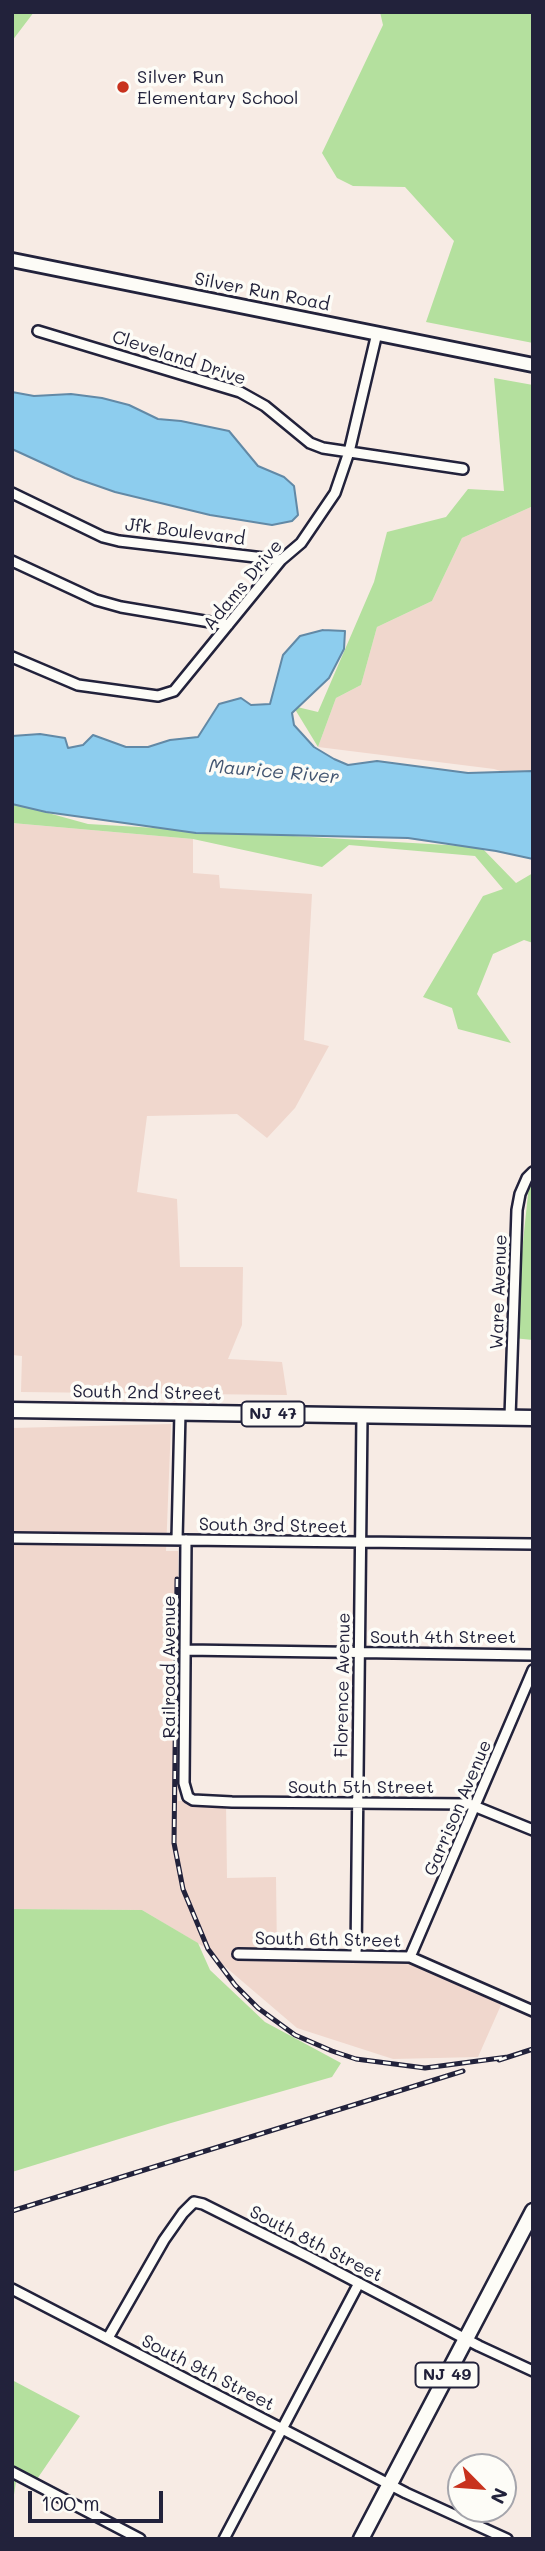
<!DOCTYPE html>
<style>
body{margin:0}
#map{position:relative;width:545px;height:2551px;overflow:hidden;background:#f7ebe4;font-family:Mali,sans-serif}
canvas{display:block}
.frame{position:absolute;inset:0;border:14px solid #22223b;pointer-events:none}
.north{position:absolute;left:447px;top:2453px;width:70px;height:70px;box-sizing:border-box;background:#fdfcf7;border:2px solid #a5a5ac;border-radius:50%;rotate:115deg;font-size:19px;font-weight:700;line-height:28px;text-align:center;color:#22223b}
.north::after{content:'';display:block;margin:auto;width:24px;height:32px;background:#c8321e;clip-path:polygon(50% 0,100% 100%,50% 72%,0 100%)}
.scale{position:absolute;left:28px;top:2491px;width:135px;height:32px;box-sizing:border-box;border:4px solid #22223b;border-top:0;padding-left:9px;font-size:21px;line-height:24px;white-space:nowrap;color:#22223b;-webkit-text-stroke:5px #fdfcf7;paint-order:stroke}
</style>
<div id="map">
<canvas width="545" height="2551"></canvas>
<div class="frame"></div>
<div class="north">N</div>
<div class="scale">100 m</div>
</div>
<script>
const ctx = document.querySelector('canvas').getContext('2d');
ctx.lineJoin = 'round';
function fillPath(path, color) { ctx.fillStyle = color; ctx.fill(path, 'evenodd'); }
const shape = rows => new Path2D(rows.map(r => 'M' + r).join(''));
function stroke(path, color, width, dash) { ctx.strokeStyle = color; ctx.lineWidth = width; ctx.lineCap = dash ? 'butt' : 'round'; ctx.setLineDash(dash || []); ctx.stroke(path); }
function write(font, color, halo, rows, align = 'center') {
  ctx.font = font + ' Mali,sans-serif'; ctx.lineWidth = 7; ctx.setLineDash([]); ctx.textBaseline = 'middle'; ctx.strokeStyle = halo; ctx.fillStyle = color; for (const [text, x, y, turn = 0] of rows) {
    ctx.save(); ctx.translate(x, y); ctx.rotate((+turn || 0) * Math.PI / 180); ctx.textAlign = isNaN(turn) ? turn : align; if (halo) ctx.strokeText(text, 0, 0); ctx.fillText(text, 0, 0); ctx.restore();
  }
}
const built = shape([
 [533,504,533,781,494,769,318,747,336,698,361,685,377,627,432,601,462,538,531,507],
 [12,823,193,839,193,873,219,875,220,888,312,894,304,1040,329,1046,295,1108,267,1138,237,1114,147,1116,137,1192,177,1199,180,1267,243,1267,242,1325,228,1359,282,1362,287,1395,21,1392,22,1356,12,1355],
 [171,1424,166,1551,178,1551,178,1801,226,1802,227,1878,276,1877,277,1954,410,1955,505,1996,478,2057,393,2059,297,2028,222,1964,214,1953,142,1910,12,1909,12,1428]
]);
const green = shape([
 [12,12,34,12,12,41],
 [380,12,533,12,533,343,426,322,454,241,405,187,353,186,337,178,322,153,383,25],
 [494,378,533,385,533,504,531,507,462,538,432,601,377,627,361,685,336,698,318,747,293,706,318,712,374,582,387,532,446,517,468,489,504,491],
 [12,803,88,824,481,847,516,883,533,873,533,943,524,940,493,954,477,994,511,1043,458,1029,452,1008,423,997,483,896,503,889,475,856,349,845,322,867,193,839,12,823],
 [533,1173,533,1340,513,1338,530,1175],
 [12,1909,142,1910,198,1943,210,1970,265,2022,341,2063,332,2077,171,2123,12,2172],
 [12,2380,80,2416,33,2485,17,2475,12,2508]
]);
const water = shape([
 [12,392,34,396,71,394,102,398,129,405,158,419,181,421,229,431,258,466,284,477,294,486,298,515,292,521,272,525,210,515,115,492,75,478,12,449,12,392],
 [323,630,345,631,344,649,329,678,292,713,294,725,314,747,334,759,348,765,377,761,468,773,533,771,533,859,496,851,408,838,196,833,46,812,12,804,12,736,40,734,65,738,68,748,83,745,93,735,126,747,148,747,170,740,198,737,219,704,241,698,251,705,270,704,283,655,300,636,323,630]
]);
const minor = shape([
 [38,331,240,392,265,406,310,443,323,448,463,469],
 [12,493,103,537,119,541,281,560],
 [12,561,96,600,121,607,228,625],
 [12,657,78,685,158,696,174,691,281,560,301,543,335,493,349,452,377,333],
 [510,1417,517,1210,520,1194,527,1178,533,1172],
 [12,1538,533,1544],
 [177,1540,180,1412],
 [186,1540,184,1783,188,1797,193,1800,232,1802,469,1804,533,1830],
 [185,1650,533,1655],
 [238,1954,410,1957,533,2011],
 [356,1956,362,1415],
 [410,1957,533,1670],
 [12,2289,406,2493,507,2539],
 [108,2338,164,2240,183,2213,194,2202,203,2204,307,2256,479,2346,533,2371],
 [12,2472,140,2539],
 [224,2539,359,2283]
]);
const secondary = shape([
 [12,260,533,365]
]);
const primary = shape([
 [12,1410,533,1418]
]);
const trunk = shape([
 [361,2539,533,2211]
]);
const rail = shape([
 [177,1579,174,1843,183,1889,208,1949,235,1985,258,2008,295,2035,332,2051,356,2059,425,2068,508,2057],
 [499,2060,533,2049],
 [12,2211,463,2071]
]);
const markers = [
 [123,87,7,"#c8321e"]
];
const shields = [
 [273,1414,63],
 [447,2375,63]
];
const shieldNames = [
 ["NJ 47",273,1414],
 ["NJ 49",447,2375]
];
const poiNames = [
 ["Silver Run",137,77],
 ["Elementary School",137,98]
];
const streetNames = [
 ["Silver Run Road",262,292,11],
 ["Cleveland Drive",179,358,18],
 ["Jfk Boulevard",185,532,7],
 ["Adams Drive",243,585,-50],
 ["Ware Avenue",499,1292,-88],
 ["South 2nd Street",147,1393,1],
 ["South 3rd Street",273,1526,1],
 ["South 4th Street",443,1637],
 ["Railroad Avenue",169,1667,-90],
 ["Florence Avenue",343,1685,-89],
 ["South 5th Street",361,1787],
 ["Garrison Avenue",458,1808,-67],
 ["South 6th Street",328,1940,1],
 ["South 8th Street",316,2244,27],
 ["South 9th Street",208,2373,27]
];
const waterNames = [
 ["Maurice River",274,772,5]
];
fillPath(built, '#f0d7cd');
fillPath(green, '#b4e09e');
fillPath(water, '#8dcdee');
stroke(water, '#6289a6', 2);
stroke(minor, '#22223b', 14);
stroke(secondary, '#22223b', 18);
stroke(primary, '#22223b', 19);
stroke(trunk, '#22223b', 19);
stroke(minor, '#fdfcf7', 9);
stroke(secondary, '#fdfcf7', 12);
stroke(primary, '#fdfcf7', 14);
stroke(trunk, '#fdfcf7', 14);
stroke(rail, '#22223b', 5);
stroke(rail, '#fdfcf7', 2.5, [8]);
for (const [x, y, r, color] of markers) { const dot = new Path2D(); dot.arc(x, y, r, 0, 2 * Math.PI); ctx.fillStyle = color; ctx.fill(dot); stroke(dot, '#fdfcf7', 2.5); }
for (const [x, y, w] of shields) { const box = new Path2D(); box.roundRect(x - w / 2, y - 12.5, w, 25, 5); ctx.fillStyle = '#fdfcf7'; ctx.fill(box); stroke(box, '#22223b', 2); }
write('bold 16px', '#22223b', null, shieldNames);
write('18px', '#22223b', '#fdfcf7', poiNames, 'left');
write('18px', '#22223b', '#fdfcf7', streetNames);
write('italic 19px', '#425571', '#fdfcf7', waterNames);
</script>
